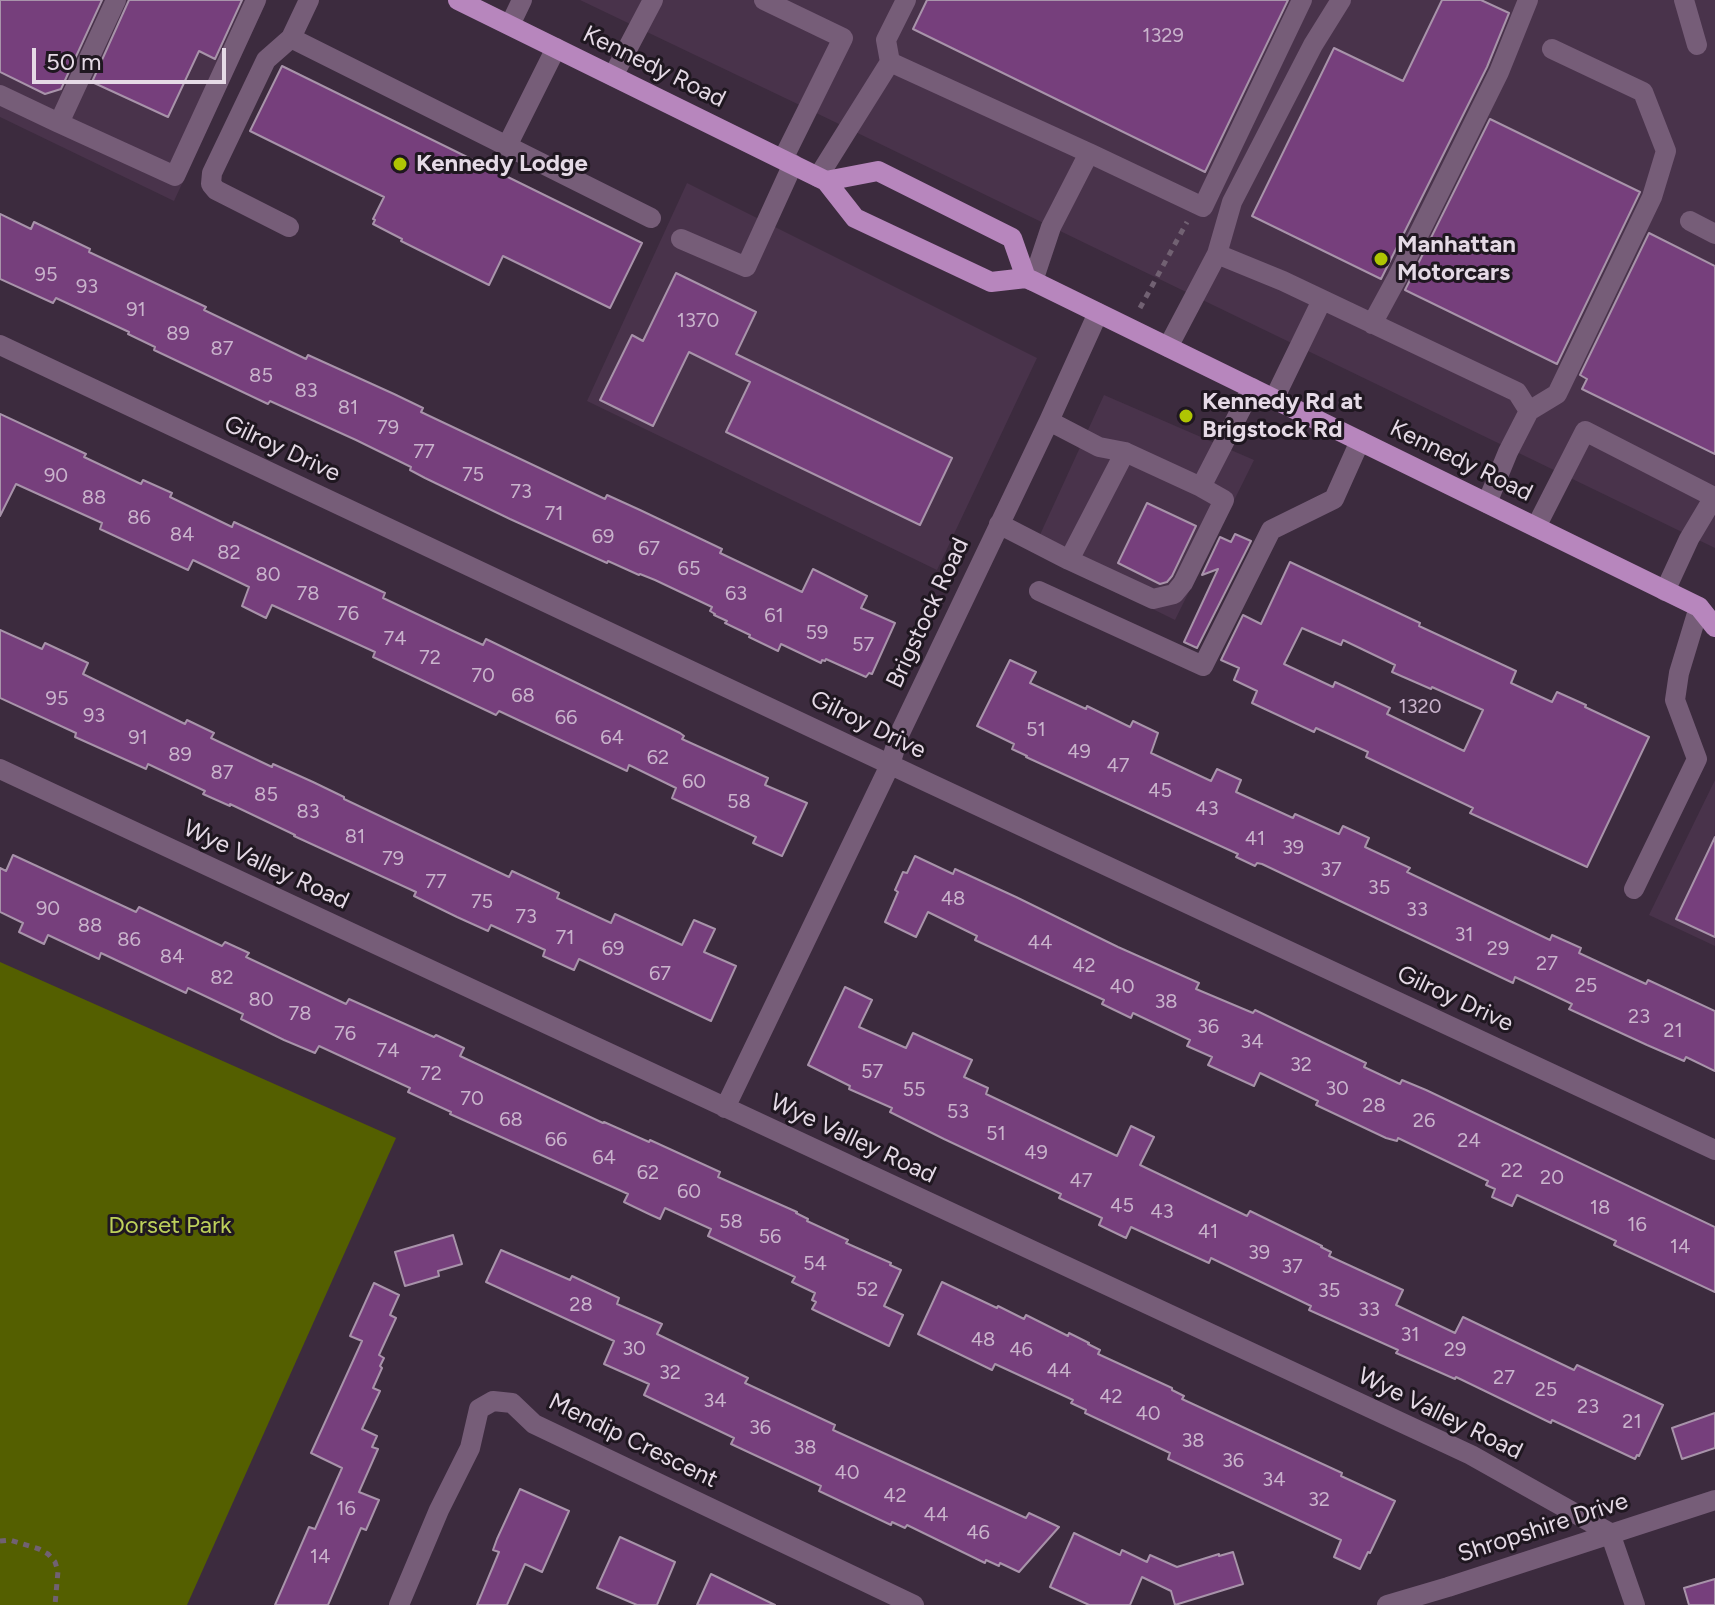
<!DOCTYPE html>
<style>
body{margin:0}
#map{position:relative;width:1715px;height:1605px;overflow:hidden;background:#3c2b3e;font-family:Figtree,sans-serif}
canvas{display:block}
.scale{position:absolute;left:32px;top:48px;width:194px;height:36px;box-sizing:border-box;border:4px solid #e5dae6;border-top:0;padding-left:10px;font-size:24px;line-height:28px;white-space:nowrap;color:#e5dae6;-webkit-text-stroke:6px #1f1720;paint-order:stroke}
</style>
<div id="map">
<canvas width="1715" height="1605"></canvas>
<div class="scale">50 m</div>
</div>
<script>
const ctx = document.querySelector('canvas').getContext('2d');
ctx.lineJoin = 'round';
function fillPath(path, color) { ctx.fillStyle = color; ctx.fill(path, 'evenodd'); }
const shape = rows => new Path2D(rows.map(r => 'M' + r).join(''));
function stroke(path, color, width, dash) { ctx.strokeStyle = color; ctx.lineWidth = width; ctx.lineCap = dash ? 'butt' : 'round'; ctx.setLineDash(dash || []); ctx.stroke(path); }
function write(font, color, halo, rows, align = 'center') {
  ctx.font = font + ' Figtree,sans-serif'; ctx.lineWidth = 6; ctx.setLineDash([]); ctx.textBaseline = 'middle'; ctx.strokeStyle = halo; ctx.fillStyle = color; for (const [text, x, y, turn = 0] of rows) {
    ctx.save(); ctx.translate(x, y); ctx.rotate((+turn || 0) * Math.PI / 180); ctx.textAlign = isNaN(turn) ? turn : align; if (halo) ctx.strokeText(text, 0, 0); ctx.fillText(text, 0, 0); ctx.restore();
  }
}
const built = shape([
 [0,0,267,0,174,201,0,117],
 [580,0,1715,0,1715,548,808,109],
 [687,183,1037,358,937,570,587,401],
 [1104,395,1254,460,1175,620,1033,550],
 [1715,780,1715,946,1649,915]
]);
const green = shape([
 [0,962,396,1138,187,1605,0,1605]
]);
const building = shape([
 [0,0,102,0,61,89,45,94,0,72,0,0],
 [129,0,242,0,215,59,199,51,168,117,92,82,129,0],
 [927,0,1288,0,1205,172,913,29,927,0],
 [1442,0,1481,0,1509,13,1487,67,1381,279,1252,216,1334,48,1403,81,1442,0],
 [282,66,642,243,610,308,503,256,489,285,401,241,402,239,373,224,375,220,373,219,384,197,250,131,282,66],
 [1490,119,1640,192,1557,364,1405,290,1490,119],
 [0,214,31,229,34,222,90,249,89,252,206,307,204,310,306,359,308,355,394,394,423,408,421,412,605,499,607,495,640,510,722,549,720,553,802,592,813,569,867,596,861,608,895,623,872,674,869,673,866,677,826,659,825,661,822,660,821,663,781,644,778,651,749,637,750,635,725,623,727,621,714,615,715,614,710,611,712,607,655,580,640,574,639,575,608,561,607,563,510,519,425,478,410,470,411,467,356,440,270,401,268,404,154,350,155,347,128,334,129,332,56,298,53,303,0,279,0,214],
 [1649,233,1715,266,1715,454,1582,389,1587,379,1580,375,1649,233],
 [676,273,756,312,736,354,952,458,920,525,726,432,750,382,689,352,653,426,600,400,632,335,643,341,676,273],
 [0,414,86,454,84,457,141,484,143,480,172,493,170,497,232,527,234,522,385,593,383,598,455,632,483,645,486,639,680,733,684,736,682,739,768,778,765,785,807,803,782,856,753,843,756,837,672,798,676,788,629,765,627,771,499,711,496,715,373,657,375,652,272,605,266,618,242,606,249,587,193,560,188,570,100,529,102,523,16,484,0,516,0,414],
 [1147,503,1196,526,1172,576,1167,582,1160,584,1118,563,1147,503],
 [1235,534,1251,541,1197,648,1184,642,1218,569,1202,575,1220,537,1231,542,1235,534],
 [1290,562,1420,623,1419,626,1516,671,1511,683,1552,702,1557,692,1586,705,1585,707,1649,737,1587,867,1470,813,1473,808,1366,757,1368,752,1316,728,1314,732,1252,703,1257,691,1234,680,1239,668,1221,660,1243,615,1261,624,1290,562],
 [1302,628,1341,645,1343,640,1395,665,1392,672,1431,689,1432,687,1483,710,1464,751,1387,714,1390,708,1335,682,1333,687,1284,664,1302,628],
 [0,630,42,649,45,643,88,663,83,674,185,724,187,720,214,733,211,738,272,767,273,764,313,782,344,797,344,799,509,877,512,871,559,893,557,898,611,923,615,914,682,945,694,920,715,929,704,952,736,966,711,1021,579,959,574,970,543,956,545,950,491,925,488,931,457,917,414,896,416,892,294,836,295,835,230,804,230,806,203,794,205,791,148,764,146,769,144,768,75,737,76,733,0,698,0,630],
 [1010,660,1036,672,1030,683,1086,709,1087,706,1130,727,1133,721,1158,733,1151,753,1211,781,1217,769,1241,780,1236,792,1293,818,1295,814,1339,834,1343,826,1369,838,1365,847,1410,868,1407,872,1550,940,1552,935,1581,948,1579,953,1622,973,1646,984,1648,980,1715,1011,1715,1071,1686,1057,1684,1061,1647,1045,1569,1009,1572,1004,1515,977,1513,983,1262,864,1257,863,1255,866,1236,857,1238,854,1026,757,1027,756,1012,749,1014,744,977,726,1010,660],
 [1715,837,1715,937,1676,919,1715,837],
 [13,855,136,912,139,907,222,946,225,942,249,953,246,957,346,1004,349,999,434,1037,436,1035,464,1048,460,1056,603,1123,604,1122,649,1142,650,1140,720,1172,718,1177,797,1212,796,1213,808,1219,807,1221,848,1240,846,1243,891,1263,890,1265,901,1270,884,1306,903,1315,889,1346,812,1309,816,1302,812,1300,815,1293,792,1282,795,1277,708,1236,711,1229,665,1208,660,1219,649,1214,624,1202,628,1194,450,1114,451,1112,408,1092,410,1088,319,1046,315,1053,284,1040,241,1019,243,1014,188,988,186,993,101,953,99,959,48,935,44,944,19,932,23,923,0,912,0,868,6,871,13,855],
 [915,856,953,874,955,869,1016,897,1118,947,1199,983,1196,989,1253,1013,1255,1010,1284,1024,1366,1063,1364,1067,1400,1084,1402,1080,1426,1090,1715,1227,1715,1292,1614,1245,1616,1241,1517,1195,1512,1206,1492,1197,1495,1189,1486,1185,1488,1181,1398,1138,1397,1141,1386,1138,1316,1105,1318,1101,1260,1073,1254,1086,1208,1065,1212,1057,1187,1046,1190,1040,1133,1013,1131,1018,1102,1004,1104,1000,975,940,977,936,928,912,916,937,885,922,898,892,895,890,903,872,907,873,915,856],
 [845,987,872,1000,859,1027,906,1048,913,1033,972,1060,964,1077,988,1088,986,1094,1117,1156,1131,1126,1154,1137,1140,1165,1247,1216,1250,1211,1322,1246,1321,1247,1331,1252,1329,1256,1403,1290,1396,1305,1455,1333,1463,1317,1574,1370,1577,1365,1663,1405,1639,1456,1637,1455,1635,1459,1552,1420,1551,1423,1456,1377,1455,1379,1396,1353,1398,1350,1309,1310,1311,1306,1211,1258,1209,1263,1131,1227,1126,1238,1099,1225,1102,1218,1059,1198,1061,1194,944,1139,890,1112,892,1108,849,1089,850,1086,808,1065,845,987],
 [453,1235,462,1264,438,1271,439,1276,405,1286,395,1252,453,1235],
 [501,1250,570,1280,572,1276,619,1298,617,1304,662,1324,657,1334,748,1378,745,1383,835,1425,833,1430,1026,1518,1029,1513,1059,1527,1019,1572,1000,1563,999,1566,986,1560,985,1563,907,1525,905,1528,892,1522,891,1525,819,1491,821,1486,731,1444,734,1438,644,1395,649,1384,604,1364,614,1341,486,1282,501,1250],
 [942,1282,997,1308,998,1306,1024,1319,1026,1315,1068,1336,1069,1333,1089,1343,1088,1344,1100,1350,1098,1354,1172,1388,1172,1390,1184,1396,1182,1399,1342,1473,1341,1476,1395,1501,1370,1553,1368,1552,1360,1569,1334,1557,1341,1540,1168,1459,1170,1453,1085,1413,1086,1410,1071,1403,1073,1400,995,1364,992,1370,918,1334,942,1282],
 [374,1283,399,1295,390,1315,396,1318,379,1355,384,1358,380,1366,382,1368,373,1388,380,1391,362,1429,377,1436,372,1447,378,1449,359,1492,379,1500,366,1530,361,1528,328,1605,275,1605,309,1527,315,1529,342,1468,311,1453,362,1341,350,1336,374,1283],
 [1715,1413,1715,1448,1682,1459,1672,1428,1715,1413],
 [520,1489,569,1511,542,1572,525,1564,507,1605,477,1605,499,1552,493,1550,497,1539,520,1489],
 [1074,1533,1120,1555,1122,1550,1147,1562,1150,1555,1177,1567,1219,1554,1219,1556,1233,1552,1243,1584,1175,1605,1171,1591,1142,1577,1130,1605,1089,1605,1050,1587,1074,1533],
 [620,1537,675,1562,657,1605,637,1605,597,1588,620,1537],
 [711,1574,775,1605,697,1605,711,1574],
 [1715,1579,1715,1605,1689,1605,1684,1588,1715,1579]
]);
const path = shape([
 [1140,308,1187,222],
 [0,1541,10,1540,39,1549,48,1554,55,1562,58,1571,55,1605]
]);
const minor = shape([
 [764,0,843,38,783,159],
 [1684,0,1697,45],
 [510,25,522,0],
 [291,38,651,218],
 [890,62,886,40,906,0],
 [613,76,653,0],
 [0,95,59,123,116,0],
 [59,123,175,176,256,0],
 [507,146,556,48],
 [1089,153,1203,207,1302,0],
 [818,177,890,62,1089,153,1051,227,1033,281],
 [1690,221,1715,234],
 [289,227,216,190,211,184,212,173,266,60,291,38,309,0],
 [681,239,746,267,793,164],
 [1217,254,1232,202,1313,45,1341,0],
 [1372,324,1397,278,1499,72,1528,0],
 [0,345,927,782,1715,1150],
 [1168,347,1217,254,1283,281,1517,392,1529,411,1508,452,1487,503],
 [1274,399,1322,300],
 [1529,411,1557,394,1652,197,1666,151,1643,92,1552,49],
 [1201,487,1252,388],
 [999,524,1069,560,1153,599,1174,594,1183,583,1224,500,1201,487,1125,452,1099,447,1049,421],
 [1536,527,1585,431,1714,497,1689,539,1665,591],
 [1069,560,1125,452],
 [1039,591,1203,666,1271,530,1334,499,1360,441],
 [0,769,1471,1455,1610,1533,1635,1605],
 [1634,889,1697,759,1675,700,1679,673,1699,607],
 [725,1108,890,765,899,735,1049,421,1098,313],
 [399,1605,439,1510,470,1448,479,1409,493,1401,512,1403,534,1424,914,1605],
 [1387,1605,1448,1587,1715,1500]
]);
const major = shape([
 [458,0,826,181,855,218,991,282,1026,278,1033,281,1699,607,1715,627],
 [826,181,878,171,1012,238,1026,278]
]);
const markers = [
 [400,164,8,"#afc503"],
 [1381,259,8,"#afc503"],
 [1186,416,8,"#afc503"]
];
const numberNames = [
 ["1329",1163,36],
 ["95",46,275],
 ["93",87,287],
 ["91",136,310],
 ["1370",698,321],
 ["89",178,334],
 ["87",222,349],
 ["85",261,376],
 ["83",306,391],
 ["81",348,408],
 ["79",388,428],
 ["77",424,452],
 ["75",473,475],
 ["90",56,476],
 ["73",521,492],
 ["88",94,498],
 ["71",554,514],
 ["86",139,518],
 ["84",182,535],
 ["69",603,537],
 ["67",649,549],
 ["82",229,553],
 ["65",689,569],
 ["80",268,575],
 ["78",308,594],
 ["63",736,594],
 ["76",348,614],
 ["61",774,616],
 ["59",817,633],
 ["74",395,639],
 ["57",863,645],
 ["72",430,658],
 ["70",483,676],
 ["68",523,696],
 ["95",57,699],
 ["1320",1420,707],
 ["93",94,716],
 ["66",566,718],
 ["51",1036,730],
 ["91",138,738],
 ["64",612,738],
 ["49",1079,752],
 ["89",180,755],
 ["62",658,758],
 ["47",1118,766],
 ["87",222,773],
 ["60",694,782],
 ["45",1160,791],
 ["85",266,795],
 ["58",739,802],
 ["43",1207,809],
 ["83",308,812],
 ["81",355,837],
 ["41",1255,839],
 ["39",1293,848],
 ["79",393,859],
 ["37",1331,870],
 ["77",436,882],
 ["35",1379,888],
 ["48",953,899],
 ["75",482,902],
 ["90",48,909],
 ["33",1417,910],
 ["73",526,917],
 ["88",90,926],
 ["31",1464,935],
 ["71",565,938],
 ["86",129,940],
 ["44",1040,943],
 ["69",613,949],
 ["29",1498,949],
 ["84",172,957],
 ["27",1547,964],
 ["42",1084,966],
 ["67",660,974],
 ["82",222,978],
 ["25",1586,986],
 ["40",1122,987],
 ["80",261,1000],
 ["38",1166,1002],
 ["78",300,1014],
 ["23",1639,1017],
 ["36",1208,1027],
 ["21",1673,1031],
 ["76",345,1034],
 ["34",1252,1042],
 ["74",388,1051],
 ["32",1301,1065],
 ["57",872,1072],
 ["72",431,1074],
 ["30",1337,1089],
 ["55",914,1090],
 ["70",472,1099],
 ["28",1374,1106],
 ["53",958,1112],
 ["68",511,1120],
 ["26",1424,1121],
 ["51",996,1134],
 ["66",556,1140],
 ["24",1469,1141],
 ["49",1036,1153],
 ["64",604,1158],
 ["22",1512,1171],
 ["62",648,1173],
 ["20",1552,1178],
 ["47",1081,1181],
 ["60",689,1192],
 ["45",1122,1206],
 ["18",1600,1208],
 ["43",1162,1212],
 ["58",731,1222],
 ["16",1637,1225],
 ["41",1208,1232],
 ["56",770,1237],
 ["14",1680,1247],
 ["39",1259,1253],
 ["54",815,1264],
 ["37",1292,1267],
 ["52",867,1290],
 ["35",1329,1291],
 ["28",581,1305],
 ["33",1369,1310],
 ["31",1410,1335],
 ["48",983,1340],
 ["30",634,1349],
 ["46",1021,1350],
 ["29",1455,1350],
 ["44",1059,1371],
 ["32",670,1373],
 ["27",1504,1378],
 ["25",1546,1390],
 ["42",1111,1397],
 ["34",715,1401],
 ["23",1588,1407],
 ["40",1148,1414],
 ["21",1632,1422],
 ["36",760,1428],
 ["38",1193,1441],
 ["38",805,1448],
 ["36",1233,1461],
 ["40",847,1473],
 ["34",1274,1480],
 ["42",895,1496],
 ["32",1319,1500],
 ["16",346,1509],
 ["44",936,1515],
 ["46",978,1533],
 ["14",320,1557]
];
const streetNames = [
 ["Kennedy Road",654,67,26],
 ["Gilroy Drive",282,449,25],
 ["Kennedy Road",1461,461,26],
 ["Brigstock Road",928,613,-65],
 ["Gilroy Drive",868,725,26],
 ["Wye Valley Road",266,865,25],
 ["Gilroy Drive",1455,999,25],
 ["Wye Valley Road",853,1139,25],
 ["Wye Valley Road",1440,1414,26],
 ["Mendip Crescent",633,1441,26],
 ["Shropshire Drive",1543,1528,-18]
];
const poiNames = [
 ["Kennedy Lodge",416,164],
 ["Manhattan",1397,245],
 ["Motorcars",1397,273],
 ["Kennedy Rd at",1202,402],
 ["Brigstock Rd",1202,430]
];
const parkNames = [
 ["Dorset Park",170,1226]
];
fillPath(built, '#49334b');
fillPath(green, '#545f00');
fillPath(building, '#763f7c');
stroke(building, '#a893aa', 2);
stroke(path, '#716172', 5, [6, 6]);
stroke(minor, '#765d78', 20);
stroke(major, '#b786bd', 20);
for (const [x, y, r, color] of markers) { const dot = new Path2D(); dot.arc(x, y, r, 0, 2 * Math.PI); ctx.fillStyle = color; ctx.fill(dot); stroke(dot, '#1f1720', 3); }
write('20px', '#c9b3cc', null, numberNames);
write('24px', '#e5dae6', '#1f1720', streetNames);
write('bold 24px', '#e5dae6', '#1f1720', poiNames, 'left');
write('24px', '#bdd05b', '#1f1720', parkNames);
</script>
